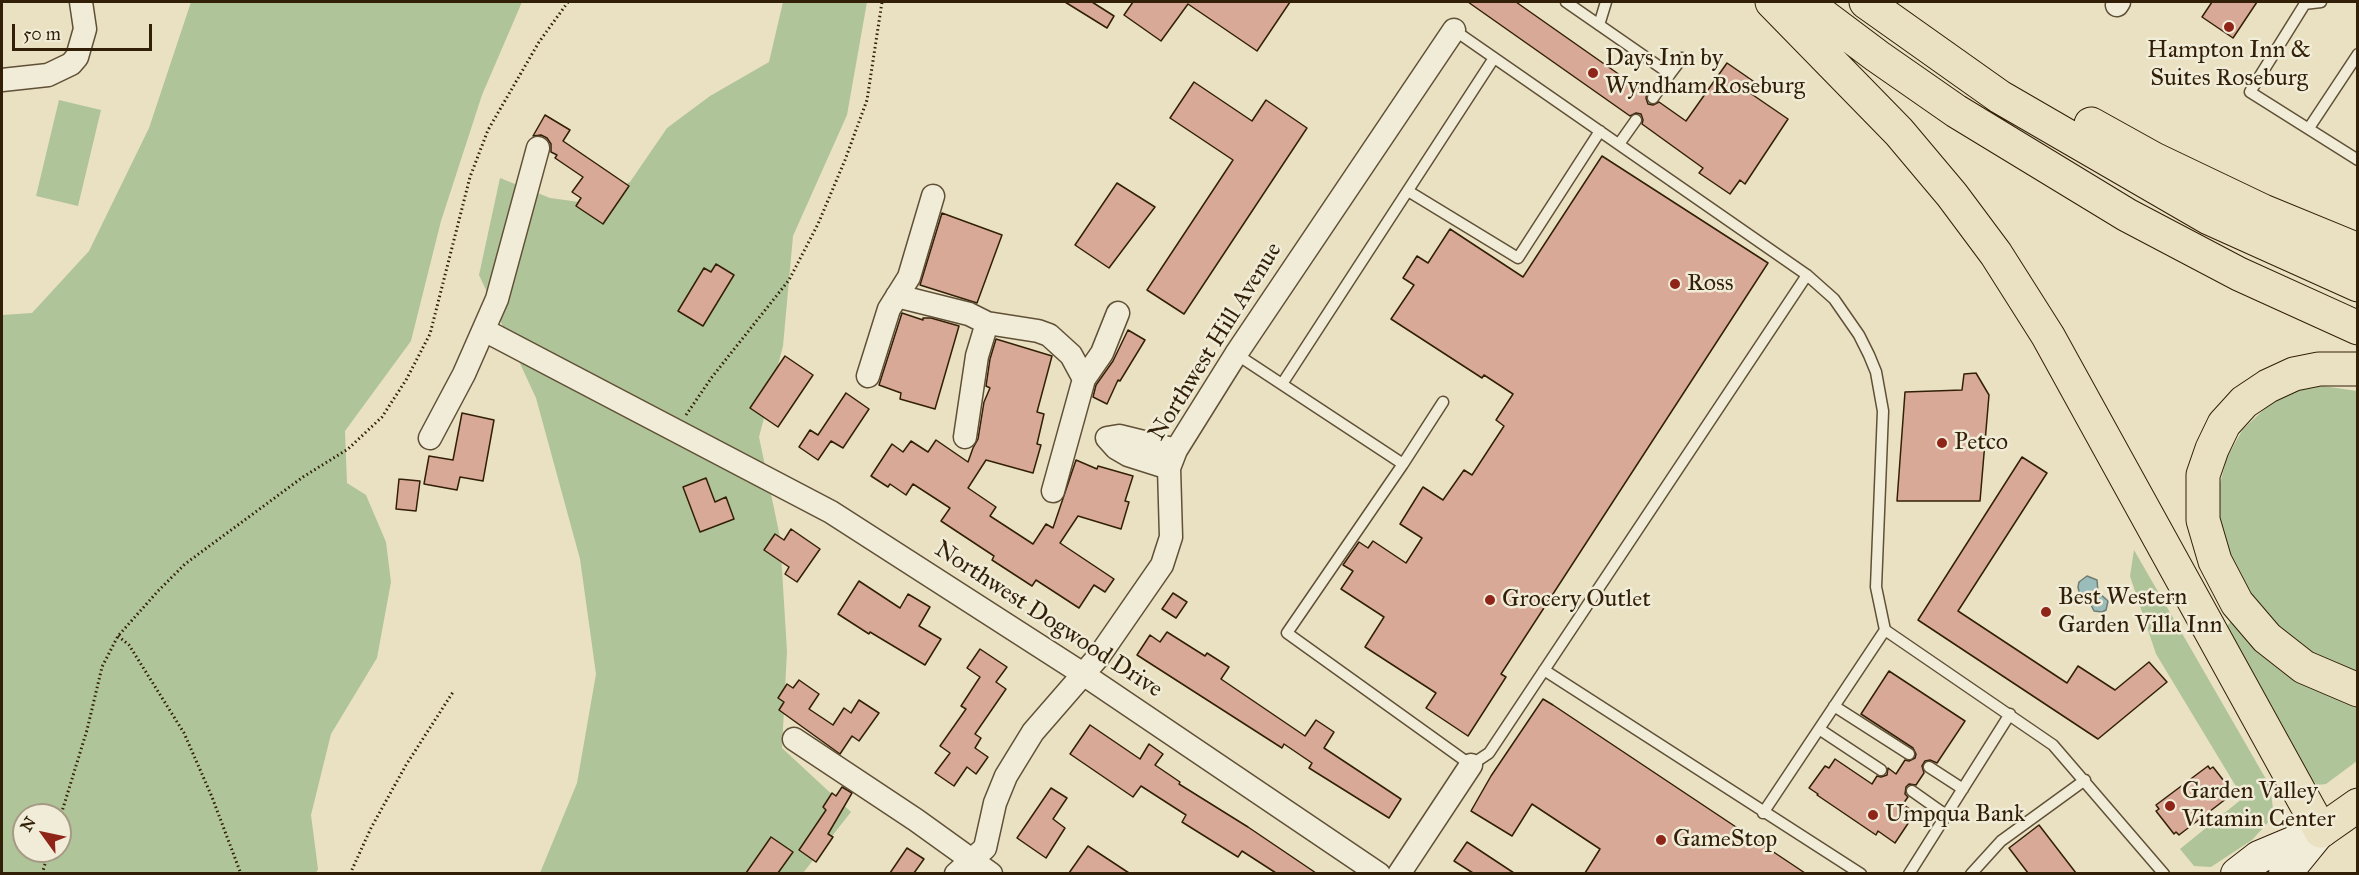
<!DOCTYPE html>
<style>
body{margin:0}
#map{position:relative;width:2359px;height:875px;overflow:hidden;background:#eae1c3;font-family:"IM FELL Great Primer",serif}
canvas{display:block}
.frame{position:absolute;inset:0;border:3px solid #321f07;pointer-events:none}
.north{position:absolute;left:12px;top:803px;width:60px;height:60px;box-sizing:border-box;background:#f1ecd8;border:2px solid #a59a84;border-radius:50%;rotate:303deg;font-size:16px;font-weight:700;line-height:24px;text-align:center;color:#321f07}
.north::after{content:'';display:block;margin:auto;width:21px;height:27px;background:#8f2418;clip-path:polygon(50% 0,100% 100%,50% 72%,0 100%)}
.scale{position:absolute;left:12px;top:24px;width:140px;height:27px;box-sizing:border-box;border:3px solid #321f07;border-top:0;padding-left:8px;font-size:18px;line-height:21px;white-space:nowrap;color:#321f07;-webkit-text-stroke:4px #f1ecd8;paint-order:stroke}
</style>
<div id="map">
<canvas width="2359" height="875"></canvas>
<div class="frame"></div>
<div class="north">N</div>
<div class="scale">50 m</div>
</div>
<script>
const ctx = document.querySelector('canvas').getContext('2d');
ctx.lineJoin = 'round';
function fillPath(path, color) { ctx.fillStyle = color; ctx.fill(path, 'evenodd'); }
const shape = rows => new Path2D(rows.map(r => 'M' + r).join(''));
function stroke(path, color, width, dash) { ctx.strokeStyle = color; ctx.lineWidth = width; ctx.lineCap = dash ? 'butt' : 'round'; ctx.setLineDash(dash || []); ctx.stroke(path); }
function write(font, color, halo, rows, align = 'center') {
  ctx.font = font + ' "IM FELL Great Primer",serif'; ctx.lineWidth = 5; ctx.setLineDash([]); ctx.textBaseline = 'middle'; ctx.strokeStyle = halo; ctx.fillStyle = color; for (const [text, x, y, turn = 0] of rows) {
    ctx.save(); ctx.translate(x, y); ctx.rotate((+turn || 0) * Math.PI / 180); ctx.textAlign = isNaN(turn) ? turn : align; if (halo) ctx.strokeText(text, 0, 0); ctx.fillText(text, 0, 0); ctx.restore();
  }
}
const green = shape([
 [191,2,522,2,482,95,441,221,411,341,345,431,347,483,366,495,386,542,391,582,377,658,331,734,311,815,318,869,316,873,2,873,2,315,32,313,89,251,149,128],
 [24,815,60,815,60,851,24,851],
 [783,2,867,2,847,115,793,236,783,346,759,437,780,537,787,651,782,748,851,812,803,873,540,873,577,783,596,674,580,559,536,398,479,275,500,178,550,198,587,203,630,182,667,128,710,96,769,62],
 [59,100,101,110,78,206,36,196],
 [2323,386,2357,391,2357,677,2308,654,2274,626,2228,561,2219,527,2218,491,2227,457,2243,429,2268,406,2292,391],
 [2134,550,2270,786,2274,816,2252,840,2211,867,2194,866,2180,849,2243,798,2156,654,2130,576],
 [2234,616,2357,703,2357,761,2326,784,2317,785,2310,777,2226,628]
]);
const water = shape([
 [2087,576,2097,580,2098,592,2108,601,2106,610,2102,612,2094,611,2091,605,2081,600,2078,587,2079,582,2087,576]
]);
const building = shape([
 [1065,2,1092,2,1114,16,1107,28,1065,2],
 [1133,2,1290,2,1257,51,1188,4,1161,41,1124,15,1133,2],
 [1468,2,1516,2,1647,94,1646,98,1648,104,1653,105,1659,102,1686,121,1727,63,1756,83,1750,93,1788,119,1745,184,1740,180,1730,194,1699,173,1703,168,1642,124,1643,120,1641,114,1636,113,1630,116,1468,2],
 [2212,2,2257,2,2233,38,2202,17,2212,2],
 [1194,82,1252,121,1266,100,1307,128,1184,314,1147,290,1233,160,1170,118,1194,82],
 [545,115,570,130,563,141,629,186,603,224,576,206,581,198,572,192,583,177,555,158,557,155,551,152,551,144,547,138,541,135,533,136,545,115],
 [1602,156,1768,263,1501,674,1506,677,1468,736,1426,708,1436,693,1365,647,1384,617,1341,589,1353,571,1343,565,1359,542,1368,548,1373,541,1406,563,1422,538,1400,524,1423,487,1443,500,1464,470,1472,475,1504,426,1496,420,1513,394,1484,375,1482,378,1391,319,1414,285,1403,278,1417,256,1428,263,1450,229,1523,277,1602,156],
 [1117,183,1155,207,1109,268,1075,245,1117,183],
 [942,213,1002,235,977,303,920,285,942,213],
 [716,264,734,275,703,326,678,311,704,268,711,272,716,264],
 [902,313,923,320,923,318,931,318,959,326,935,409,900,399,901,393,879,385,902,313],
 [1128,330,1145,340,1120,381,1118,380,1107,404,1093,397,1096,385,1113,361,1128,330],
 [996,339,1052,356,1037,412,1044,414,1037,444,1041,445,1033,473,986,460,968,488,996,507,990,516,1033,544,1046,524,1053,528,1076,460,1097,469,1098,466,1133,476,1125,501,1129,502,1121,529,1078,516,1060,543,1114,579,1105,592,1094,585,1079,608,1036,580,1032,586,992,560,994,556,941,521,950,508,913,484,906,495,890,484,888,487,871,476,892,444,903,452,911,441,928,452,936,440,968,462,973,448,978,439,984,402,990,388,986,386,990,359,996,339],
 [785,356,813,375,778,427,750,408,785,356],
 [1976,373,1989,395,1980,501,1897,501,1905,392,1962,390,1964,374,1976,373],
 [846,393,869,409,843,448,831,441,818,460,799,447,810,430,818,435,846,393],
 [462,413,494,420,483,481,460,477,457,490,424,484,429,456,453,460,462,413],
 [2022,457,2047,473,1958,611,2067,683,2078,666,2115,690,2149,662,2167,682,2098,739,1918,620,2022,457],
 [706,478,715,502,726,497,734,519,700,532,683,487,706,478],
 [399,479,420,481,416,511,396,509,399,479],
 [791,529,820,549,797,582,785,574,789,567,764,550,775,534,784,540,791,529],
 [859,581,900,608,908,594,930,607,919,626,941,639,925,665,870,632,869,634,838,614,859,581],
 [1173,593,1187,602,1176,618,1162,609,1173,593],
 [1167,632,1205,656,1207,653,1229,667,1221,679,1305,736,1316,720,1334,732,1324,748,1401,799,1389,818,1309,768,1312,763,1284,744,1282,748,1137,655,1150,635,1160,642,1167,632],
 [980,649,1007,667,996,682,1006,689,975,734,981,738,975,748,988,757,976,774,967,767,954,786,935,773,950,753,940,746,966,709,961,706,980,677,967,668,980,649],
 [1889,671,1965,721,1937,763,1930,760,1925,761,1922,766,1924,773,1916,785,1909,784,1906,787,1905,794,1908,797,1903,804,1915,813,1895,843,1878,831,1876,835,1817,795,1818,794,1809,788,1825,766,1829,768,1835,759,1872,784,1877,776,1881,777,1887,775,1888,768,1896,774,1905,760,1909,761,1915,758,1916,754,1913,748,1861,714,1889,671],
 [799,680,819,694,809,709,833,725,844,708,851,713,859,700,879,713,859,741,852,736,840,754,779,710,784,702,778,698,787,684,793,688,799,680],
 [1543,699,1553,705,1805,873,1585,873,1600,849,1532,804,1512,836,1471,811,1491,776,1543,699],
 [1090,725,1140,759,1149,744,1163,754,1155,765,1180,782,1179,784,1248,827,1316,873,1276,873,1242,851,1238,857,1182,822,1186,815,1141,786,1133,797,1070,754,1090,725],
 [2208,766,2210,769,2213,767,2231,790,2229,792,2231,795,2179,835,2176,832,2174,834,2156,811,2159,809,2156,805,2208,766],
 [842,787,852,793,828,834,833,837,816,862,799,850,826,810,823,807,832,793,836,796,842,787],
 [1051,788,1067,798,1053,819,1065,828,1046,858,1017,838,1051,788],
 [2039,825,2076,873,2028,873,2009,848,2039,825],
 [771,837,793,852,778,873,746,873,771,837],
 [1467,842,1514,873,1473,873,1454,861,1467,842],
 [1088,846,1129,873,1069,873,1088,846],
 [907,848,924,859,914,873,890,873,907,848]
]);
const path = shape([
 [686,415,712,377,789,280,818,224,845,160,867,100,882,2],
 [118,636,129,645,184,733,212,797,241,874],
 [60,818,87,730,102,667,118,636,158,591,185,564,303,477,348,449,382,417,406,380,430,334,470,177,488,130,539,42,568,2],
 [42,874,49,851],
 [350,874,371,828,406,765,453,692]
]);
const lane = shape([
 [1566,2,1670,74,1682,58],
 [2306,2,2250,92,2358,160],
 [2304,4,2321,2],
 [1599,25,1606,2],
 [1454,30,1807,275,1834,299,1859,335,1869,355,1876,372,1883,411,1876,587,1885,630,2053,745,2164,874],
 [1653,98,1670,74],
 [2309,128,2358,54],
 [1619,144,1636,120],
 [1408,191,1518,258,1600,131],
 [1236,354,1403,464,1287,633,1471,765,1489,753,1807,275],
 [1282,384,1494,58],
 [1403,464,1443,402],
 [1544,670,1861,874],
 [1834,706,1909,754],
 [1819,729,1881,770],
 [1929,767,1963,789],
 [1912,791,1946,815],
 [1763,813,1885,630],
 [1909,874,2010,714],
 [1971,874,2001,841,2085,780]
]);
const street = shape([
 [2117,5,2119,2],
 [2,80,48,75,71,64,77,57,85,29,81,2],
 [897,296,969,314,987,323,1038,331,1049,335,1071,355,1084,379],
 [484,330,831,512,1083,674,1379,874],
 [868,376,889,309,909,277,933,196],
 [965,437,977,356,987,323],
 [430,438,464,374,497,299,538,148],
 [1169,468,1128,455,1116,448,1107,438,1119,436,1176,450],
 [1053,491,1084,379,1102,353,1118,313],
 [794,739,916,820,991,874],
 [956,874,985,848,995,803,1006,776,1033,732,1099,656,1162,565,1171,537,1169,468,1176,450,1236,354,1454,30],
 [1399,874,1471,765]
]);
const secondary = shape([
 [2237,874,2259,857,2321,831],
 [2285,874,2316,836]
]);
const primary = shape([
 [2321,831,2358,805]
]);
const highway = shape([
 [1772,2,1899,132,1952,195,1996,254,2048,336,2321,831],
 [1805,2,1877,56,1956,111,2127,215,2239,274,2358,328],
 [1866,2,2000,97,2209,218,2358,285],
 [2091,124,2154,159,2263,211,2358,250],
 [2358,369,2319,369,2294,374,2268,386,2244,402,2224,424,2212,449,2203,475,2203,520,2215,561,2237,603,2267,638,2304,667,2358,690]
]);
const markers = [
 [2229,27,6,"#8f2418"],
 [1593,73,6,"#8f2418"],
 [1675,284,6,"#8f2418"],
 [1942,443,6,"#8f2418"],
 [1490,600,6,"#8f2418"],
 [2046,612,6,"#8f2418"],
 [2170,806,6,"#8f2418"],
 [1873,815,6,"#8f2418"],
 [1661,840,6,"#8f2418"]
];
const poiNames = [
 ["Hampton Inn &",2229,51,"center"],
 ["Suites Roseburg",2229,79,"center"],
 ["Days Inn by",1605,59],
 ["Wyndham Roseburg",1605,87],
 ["Ross",1687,284],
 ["Petco",1954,443],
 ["Best Western",2058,598],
 ["Garden Villa Inn",2058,626],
 ["Grocery Outlet",1502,600],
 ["Garden Valley",2182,792],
 ["Vitamin Center",2182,820],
 ["Umpqua Bank",1885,815],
 ["GameStop",1673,840]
];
const streetNames = [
 ["Northwest Hill Avenue",1216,342,-58],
 ["Northwest Dogwood Drive",1048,620,33]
];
fillPath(green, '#b0c499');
fillPath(water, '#9abcbb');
stroke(water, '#707d73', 1.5);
fillPath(building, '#d8a996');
stroke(building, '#321f07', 1.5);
stroke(lane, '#605036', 13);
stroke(street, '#605036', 25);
stroke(secondary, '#321f07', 34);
stroke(primary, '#321f07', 35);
stroke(highway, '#321f07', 35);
stroke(path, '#321f07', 3, [1.5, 3]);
stroke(lane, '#f1ecd8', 10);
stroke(street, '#f1ecd8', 22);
stroke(secondary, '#f1ecd8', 32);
stroke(primary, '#eae1c3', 33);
stroke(highway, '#eae1c3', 33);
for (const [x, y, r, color] of markers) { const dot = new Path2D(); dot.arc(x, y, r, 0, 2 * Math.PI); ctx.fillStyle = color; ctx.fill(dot); stroke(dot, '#f1ecd8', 2); }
write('24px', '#321f07', '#f1ecd8', poiNames, 'left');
write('24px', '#321f07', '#f1ecd8', streetNames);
</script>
